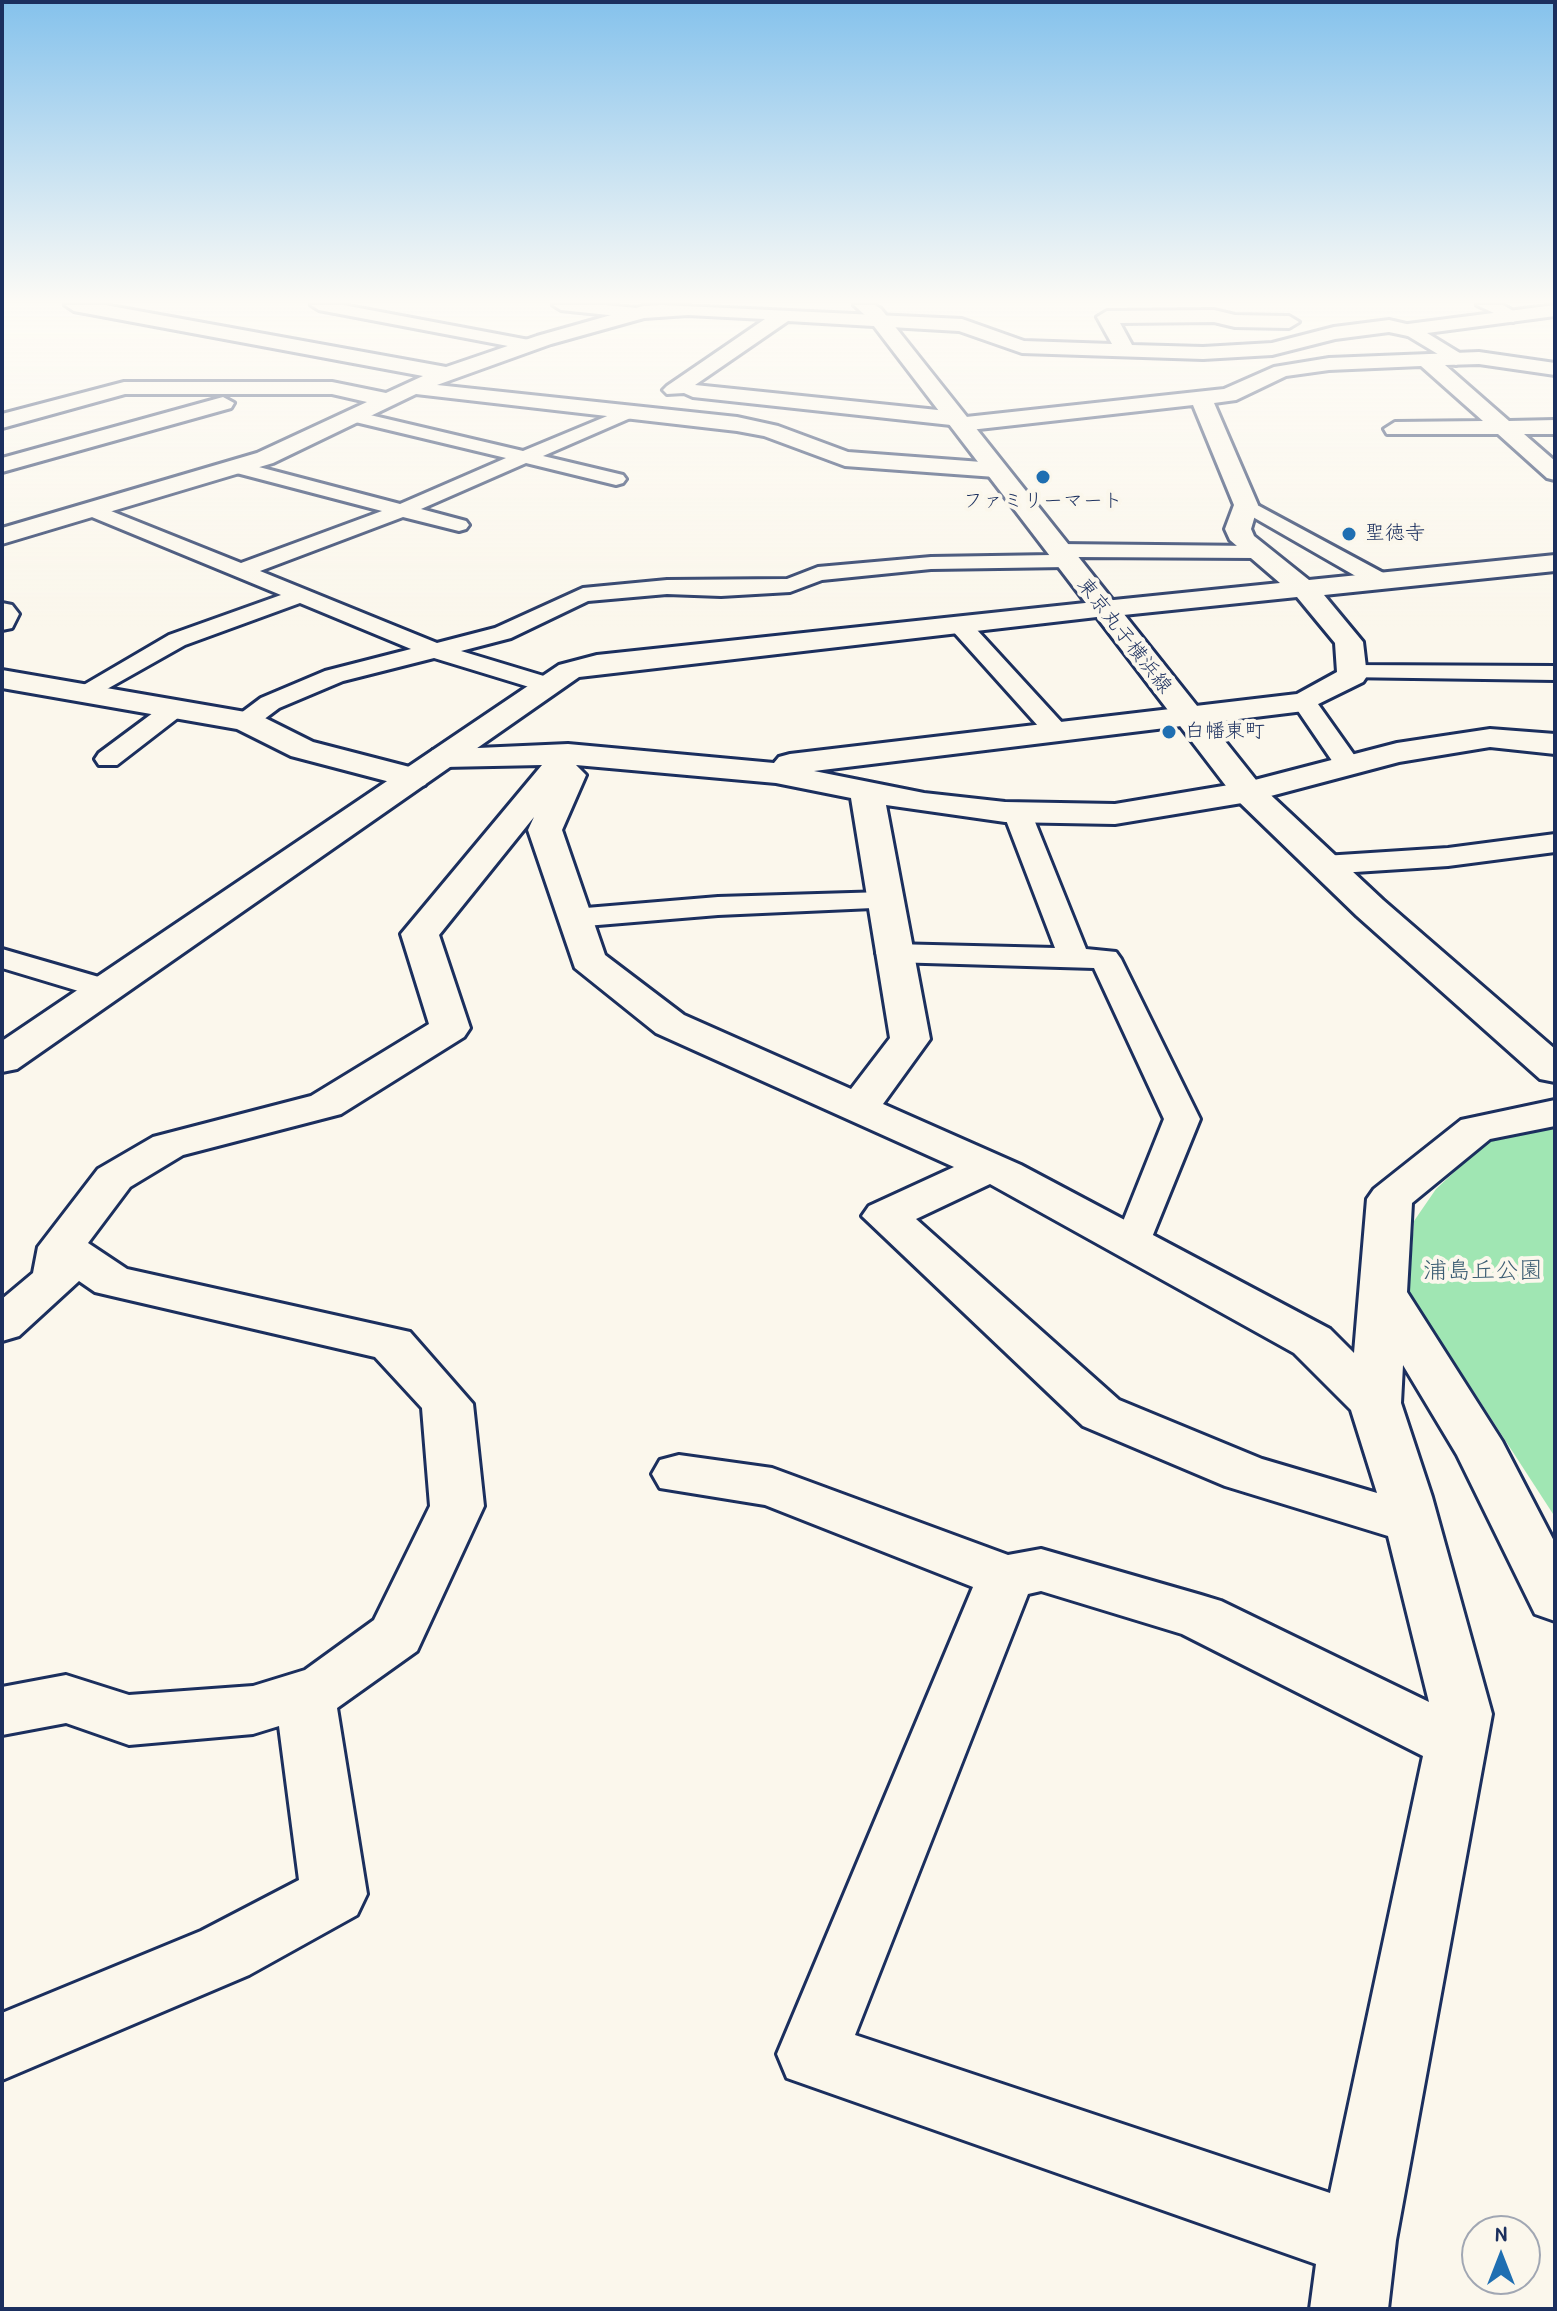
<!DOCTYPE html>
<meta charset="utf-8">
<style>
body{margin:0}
#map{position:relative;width:1557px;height:2311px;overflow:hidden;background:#fbf7ec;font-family:"Patrick Hand",sans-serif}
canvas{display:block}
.frame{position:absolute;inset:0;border:4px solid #1b2f5e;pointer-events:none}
.north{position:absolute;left:1461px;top:2215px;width:80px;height:80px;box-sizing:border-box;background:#fbf7ec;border:2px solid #a1a7b3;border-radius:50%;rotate:0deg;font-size:22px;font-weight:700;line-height:32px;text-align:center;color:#1b2f5e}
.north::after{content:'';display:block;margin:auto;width:28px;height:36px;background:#1f6fb2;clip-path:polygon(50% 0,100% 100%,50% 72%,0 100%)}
</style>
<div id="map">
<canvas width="1557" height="2311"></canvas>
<div class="frame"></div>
<div class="north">N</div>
</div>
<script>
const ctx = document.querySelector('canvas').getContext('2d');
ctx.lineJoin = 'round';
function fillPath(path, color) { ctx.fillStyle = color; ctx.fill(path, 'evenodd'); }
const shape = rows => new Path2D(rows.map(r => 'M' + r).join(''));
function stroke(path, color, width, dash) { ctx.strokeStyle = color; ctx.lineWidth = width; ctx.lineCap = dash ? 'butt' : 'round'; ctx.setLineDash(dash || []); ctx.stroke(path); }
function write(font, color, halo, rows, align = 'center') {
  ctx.font = font + ' "Patrick Hand","Klee One",sans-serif'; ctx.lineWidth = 8; ctx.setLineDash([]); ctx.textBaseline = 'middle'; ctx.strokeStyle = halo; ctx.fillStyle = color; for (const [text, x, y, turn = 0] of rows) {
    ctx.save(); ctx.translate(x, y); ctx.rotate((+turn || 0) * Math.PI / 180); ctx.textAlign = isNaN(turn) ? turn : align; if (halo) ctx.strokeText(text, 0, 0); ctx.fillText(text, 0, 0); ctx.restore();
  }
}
const green = shape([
 [1555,1124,1555,1517,1409,1292,1414,1221,1436,1189,1493,1136]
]);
const service = shape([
 [311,305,343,305,529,340,537,345,529,350,319,310,311,305],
 [553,305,605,305,637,308,645,313,637,318,561,310,553,305],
 [629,407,635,408,635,416,543,456,623,475,626,479,623,483,616,485,526,463,421,509,466,521,469,525,466,529,459,531,403,517,260,571,437,643,495,628,583,588,667,580,787,579,818,567,931,557,1052,555,1047,550,1058,544,1256,546,1267,552,1256,558,1075,557,1078,561,1075,566,1067,567,931,569,822,580,790,592,721,596,667,594,588,601,511,638,461,651,557,680,560,685,557,690,539,690,434,658,343,681,279,708,255,726,237,726,233,721,237,716,261,698,325,671,411,649,300,603,185,645,91,698,73,698,70,693,169,635,281,595,87,515,84,511,87,507,101,507,241,563,382,511,229,471,226,467,229,463,236,461,400,504,506,458,347,420,347,412,353,411,523,451,629,407],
 [1246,499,1389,576,1392,581,1389,586,1373,586,1239,509,1236,505,1246,499],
 [959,617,967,619,1066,727,1070,732,1066,737,1048,737,951,629,947,624,951,619,959,617],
 [1351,665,1555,666,1555,680,1342,677,1339,672,1342,667,1351,665],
 [1304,695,1313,697,1357,759,1361,765,1357,771,1339,771,1292,702,1304,695],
 [174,701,187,709,183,714,117,765,99,765,95,759,99,753,165,704,174,701],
 [1017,804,1027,806,1031,812,1086,949,1116,952,1121,959,1200,1119,1146,1252,1133,1256,1120,1252,1114,1244,1164,1119,1094,968,892,962,881,960,876,953,881,946,892,944,1055,948,1003,812,1007,806,1017,804],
 [1555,834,1555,852,1448,866,1324,874,1314,871,1310,865,1314,859,1324,856,1448,848,1555,834],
 [884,892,895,895,899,901,895,907,718,915,574,927,563,924,559,918,563,912,574,909,718,897,884,892],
 [2,949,116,982,121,989,116,996,105,999,2,968,2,949]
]);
const minor = shape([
 [65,305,105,305,446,367,537,336,643,306,662,305,962,319,1024,341,1112,344,1097,317,1107,311,1214,310,1235,315,1289,316,1299,322,1289,328,1235,327,1214,322,1120,323,1132,345,1203,347,1272,343,1334,327,1389,320,1415,326,1418,330,1408,336,1389,332,1335,339,1272,355,1203,359,1022,353,959,331,788,321,695,385,957,412,966,417,1224,389,1274,367,1329,358,1479,352,1555,363,1555,375,1479,364,1445,365,1509,421,1555,420,1555,434,1524,434,1555,461,1555,480,1547,478,1498,434,1387,434,1384,429,1395,422,1483,421,1421,366,1329,370,1286,376,1236,400,1214,403,1258,505,1251,529,1254,536,1309,580,1555,555,1555,571,1324,595,1363,642,1367,676,1363,682,1304,711,814,771,924,793,1005,802,1115,804,1247,782,1397,743,1490,729,1555,734,1555,754,1490,747,1399,762,1248,802,1115,824,1005,822,886,805,930,1039,883,1104,1021,1165,1330,1329,1354,1353,1367,1199,1374,1189,1461,1120,1555,1100,1555,1126,1490,1139,1412,1203,1407,1292,1502,1441,1555,1543,1555,1621,1535,1614,1457,1455,1403,1365,1401,1403,1432,1497,1492,1714,1396,2240,1388,2309,1310,2309,1316,2264,787,2078,777,2054,973,1587,765,1505,660,1488,652,1474,660,1460,679,1455,772,1468,1008,1555,1041,1549,1201,1595,1221,1601,1429,1702,1388,1536,1225,1486,1083,1426,862,1216,869,1206,954,1167,656,1033,575,968,528,830,534,817,439,935,470,1028,464,1037,341,1114,183,1155,130,1187,88,1243,127,1269,410,1332,473,1404,484,1506,417,1651,337,1708,367,1894,357,1915,249,1975,2,2080,2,2013,201,1931,299,1880,279,1726,253,1734,129,1745,66,1723,2,1735,2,1687,66,1675,129,1695,253,1686,305,1670,374,1620,430,1506,422,1408,375,1357,112,1296,95,1292,79,1281,19,1336,2,1341,2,1299,33,1273,38,1247,98,1169,153,1137,311,1096,429,1024,401,934,542,765,444,767,433,764,428,757,433,750,568,744,774,763,779,757,790,754,1297,694,1337,672,1335,643,1297,597,1104,617,1094,615,1090,609,1094,603,1104,601,1280,583,1230,540,1225,529,1234,505,1193,405,961,431,951,425,693,397,684,393,667,394,663,390,667,386,765,319,688,315,644,318,551,344,437,385,737,417,778,426,848,452,995,463,1007,470,995,477,845,466,764,436,737,431,416,394,273,463,2,544,2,528,257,453,367,402,332,394,125,394,2,428,2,414,124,382,332,382,386,393,423,376,74,311,65,305],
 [576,765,776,783,851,798,890,1038,851,1089,684,1015,605,955,562,830,586,775,576,765],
 [990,1184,1294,1353,1351,1410,1377,1493,1262,1459,1119,1400,916,1219,990,1184],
 [1041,1591,1182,1634,1423,1756,1330,2193,855,2035,1028,1594,1041,1591],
 [1477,305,1503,305,1522,316,1513,322,1477,305],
 [223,397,234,403,231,408,2,472,2,458,223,397],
 [2,670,257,714,313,742,425,771,429,778,425,785,413,788,291,756,237,729,2,688,2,670]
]);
const tertiary = shape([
 [1555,305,1555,316,1427,333,1463,355,1466,359,1456,365,1398,330,1408,324,1555,305],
 [1104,601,1114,603,1118,609,1114,615,579,677,17,1069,2,1072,2,1041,559,665,597,655,1104,601],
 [2,603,12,605,19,614,12,628,2,630,2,603]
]);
const primary = shape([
 [854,305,875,305,881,309,1260,785,1383,900,1555,1049,1555,1082,1540,1079,1357,916,1236,799,867,317,854,305]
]);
const markers = [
 [1043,477,8,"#1f6fb2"],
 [1349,534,8,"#1f6fb2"],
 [1169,732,8,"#1f6fb2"]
];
const farPoinames = [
 ["ファミリーマート",1043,502,"center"],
 ["聖徳寺",1365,534],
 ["白幡東町",1185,732]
];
const farStreetnames = [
 ["東京丸子横浜線",1124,636,52]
];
const parkNames = [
 ["浦島丘公園",1483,1272]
];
fillPath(green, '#a0e6b3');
stroke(service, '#1b2f5e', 6);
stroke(minor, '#1b2f5e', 6);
stroke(tertiary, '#1b2f5e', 6);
stroke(primary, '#1b2f5e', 6);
fillPath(service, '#fbf7ec');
fillPath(minor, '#fbf7ec');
fillPath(tertiary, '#fbf7ec');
fillPath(primary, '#fbf7ec');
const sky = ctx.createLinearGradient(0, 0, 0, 629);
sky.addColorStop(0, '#85c2ec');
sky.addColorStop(0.48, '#fdfbf6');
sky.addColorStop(1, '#fdfbf600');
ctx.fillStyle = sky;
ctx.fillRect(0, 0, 1557, 629);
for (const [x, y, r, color] of markers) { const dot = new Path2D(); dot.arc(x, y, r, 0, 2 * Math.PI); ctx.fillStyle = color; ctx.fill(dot); stroke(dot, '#fbf7ec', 3); }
write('20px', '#1b2f5e', '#fbf7ec', farPoinames, 'left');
write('20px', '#1b2f5e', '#fbf7ec', farStreetnames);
write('24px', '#3c5d73', '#fbf7ec', parkNames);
</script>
